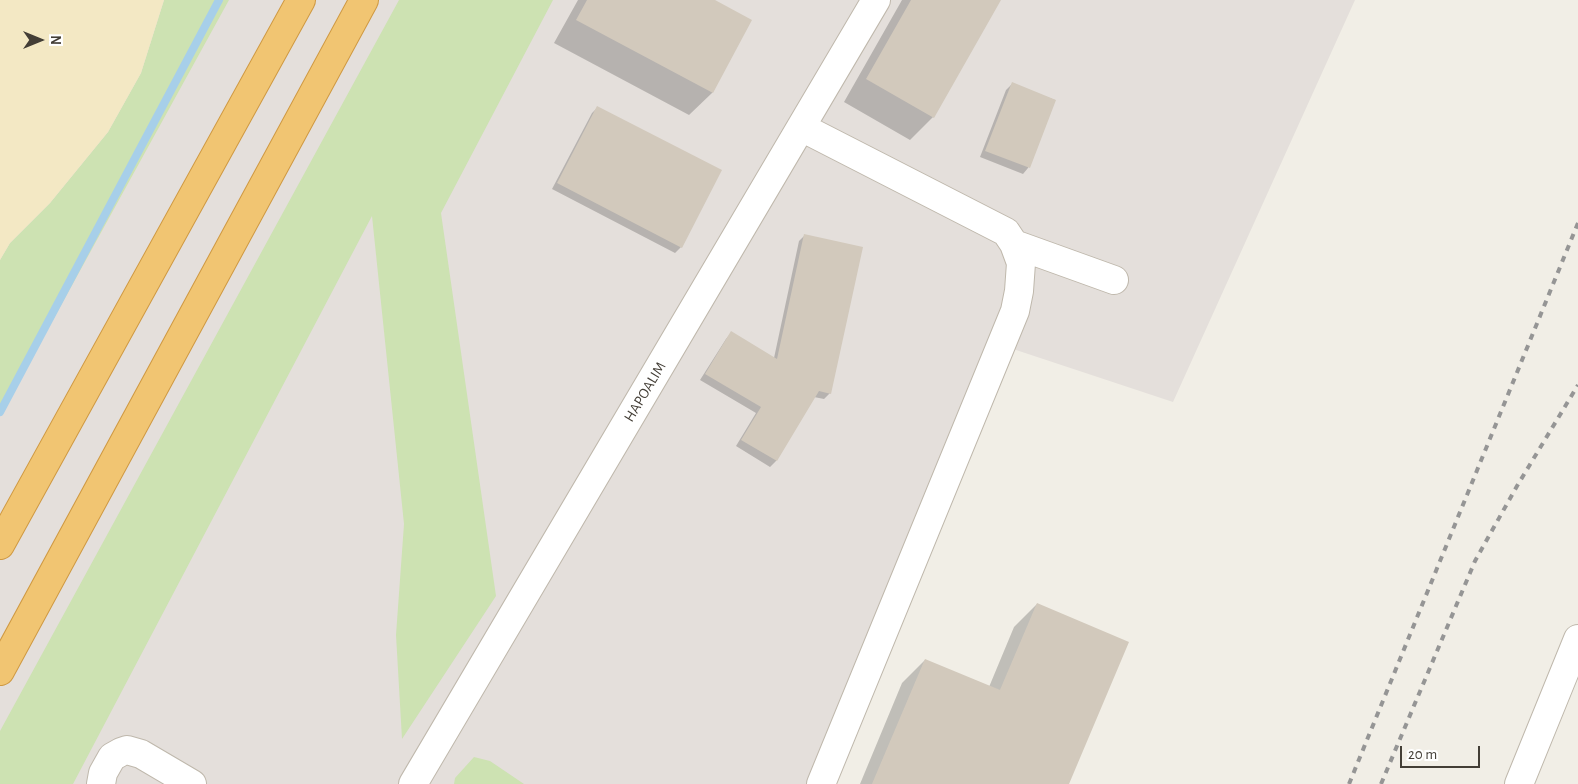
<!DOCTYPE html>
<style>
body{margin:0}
#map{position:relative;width:1578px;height:784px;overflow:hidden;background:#f1eee6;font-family:"Alegreya Sans",sans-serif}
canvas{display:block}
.north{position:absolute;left:15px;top:15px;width:50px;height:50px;-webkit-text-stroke:4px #fff;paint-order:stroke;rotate:90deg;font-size:14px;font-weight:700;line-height:20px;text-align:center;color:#433e36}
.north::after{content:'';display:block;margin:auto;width:18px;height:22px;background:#433e36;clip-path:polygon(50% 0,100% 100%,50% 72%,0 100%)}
.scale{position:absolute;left:1400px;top:746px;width:80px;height:22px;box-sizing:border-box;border:2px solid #433e36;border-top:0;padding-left:6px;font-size:15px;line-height:18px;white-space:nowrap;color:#433e36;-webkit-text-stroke:4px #fff;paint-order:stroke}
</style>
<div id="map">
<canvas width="1578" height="784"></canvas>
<div class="north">N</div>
<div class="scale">20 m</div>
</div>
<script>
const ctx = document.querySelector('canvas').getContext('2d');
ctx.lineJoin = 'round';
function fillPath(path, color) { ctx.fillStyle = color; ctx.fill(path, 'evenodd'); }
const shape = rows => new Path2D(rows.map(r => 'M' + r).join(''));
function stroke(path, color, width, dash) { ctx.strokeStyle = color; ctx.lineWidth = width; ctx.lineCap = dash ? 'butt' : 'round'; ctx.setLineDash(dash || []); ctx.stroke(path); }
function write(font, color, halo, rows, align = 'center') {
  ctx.font = font + ' "Alegreya Sans",sans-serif'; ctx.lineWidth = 4.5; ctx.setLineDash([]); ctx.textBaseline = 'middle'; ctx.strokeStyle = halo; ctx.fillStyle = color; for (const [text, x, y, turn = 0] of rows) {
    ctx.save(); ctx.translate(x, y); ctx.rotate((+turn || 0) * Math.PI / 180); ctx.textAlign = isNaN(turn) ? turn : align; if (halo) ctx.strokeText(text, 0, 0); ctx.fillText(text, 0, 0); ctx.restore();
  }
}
const industrial = shape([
 [0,0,1355,0,1173,402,1004,346,813,784,0,784]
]);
const green = shape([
 [164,0,229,0,0,416,0,260,10,243,50,203,108,132,141,73],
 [399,0,553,0,441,213,496,596,402,739,396,635,404,524,372,216,73,784,0,784,0,731],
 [474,757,490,761,524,784,454,784,455,778]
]);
const sand = shape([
 [0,0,164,0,141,73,108,132,50,203,10,243,0,260]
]);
const shadow = shape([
 [578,0,713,0,750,20,712,93,689,115,554,43],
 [902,0,999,0,933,117,910,140,844,102],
 [1012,84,1055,100,1028,168,1023,174,980,157,1006,90],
 [598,107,681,247,675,253,552,189,592,113],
 [805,235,830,393,824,399,814,397,776,461,770,467,736,446,756,413,700,380,726,339,731,333,774,358,799,241],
 [1037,604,1067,784,860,784,902,683,925,660,989,687,1014,627]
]);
const stream = shape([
 [0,412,219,0]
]);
const building = shape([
 [587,0,715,0,752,20,713,93,576,20],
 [911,0,1001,0,934,118,866,79],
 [1012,82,1056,100,1030,168,985,151],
 [597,106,722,170,682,248,557,183],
 [804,234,863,247,831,394,819,391,777,461,741,440,761,407,705,374,731,331,777,359],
 [1037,603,1129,642,1069,784,872,784,925,659,1000,690]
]);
const minor = shape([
 [801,127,1006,232,1014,244,1021,263,1019,291,1015,311,821,784],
 [1014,244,1114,280],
 [101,784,103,773,112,757,121,752,127,750,141,754,192,784],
 [413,784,876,0],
 [1519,784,1578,639]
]);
const highway = shape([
 [0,545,301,0],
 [0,671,364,0]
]);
const rail = shape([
 [1349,784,1578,223],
 [1381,784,1475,561,1517,486,1578,385]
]);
const streetNames = [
 ["HAPOALIM",645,392,-59]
];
fillPath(industrial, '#e4dfdb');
fillPath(green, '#cde2b2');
fillPath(sand, '#f3e8c4');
fillPath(shadow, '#0003');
stroke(stream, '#a7cfe9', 8);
fillPath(building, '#d2c9bc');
stroke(minor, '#bfb8ac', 30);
stroke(highway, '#cf9942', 30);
stroke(minor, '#fff', 28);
stroke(highway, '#f1c572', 28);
stroke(rail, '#959595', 4, [6, 6]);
write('15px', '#433e36', '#fff', streetNames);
</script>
